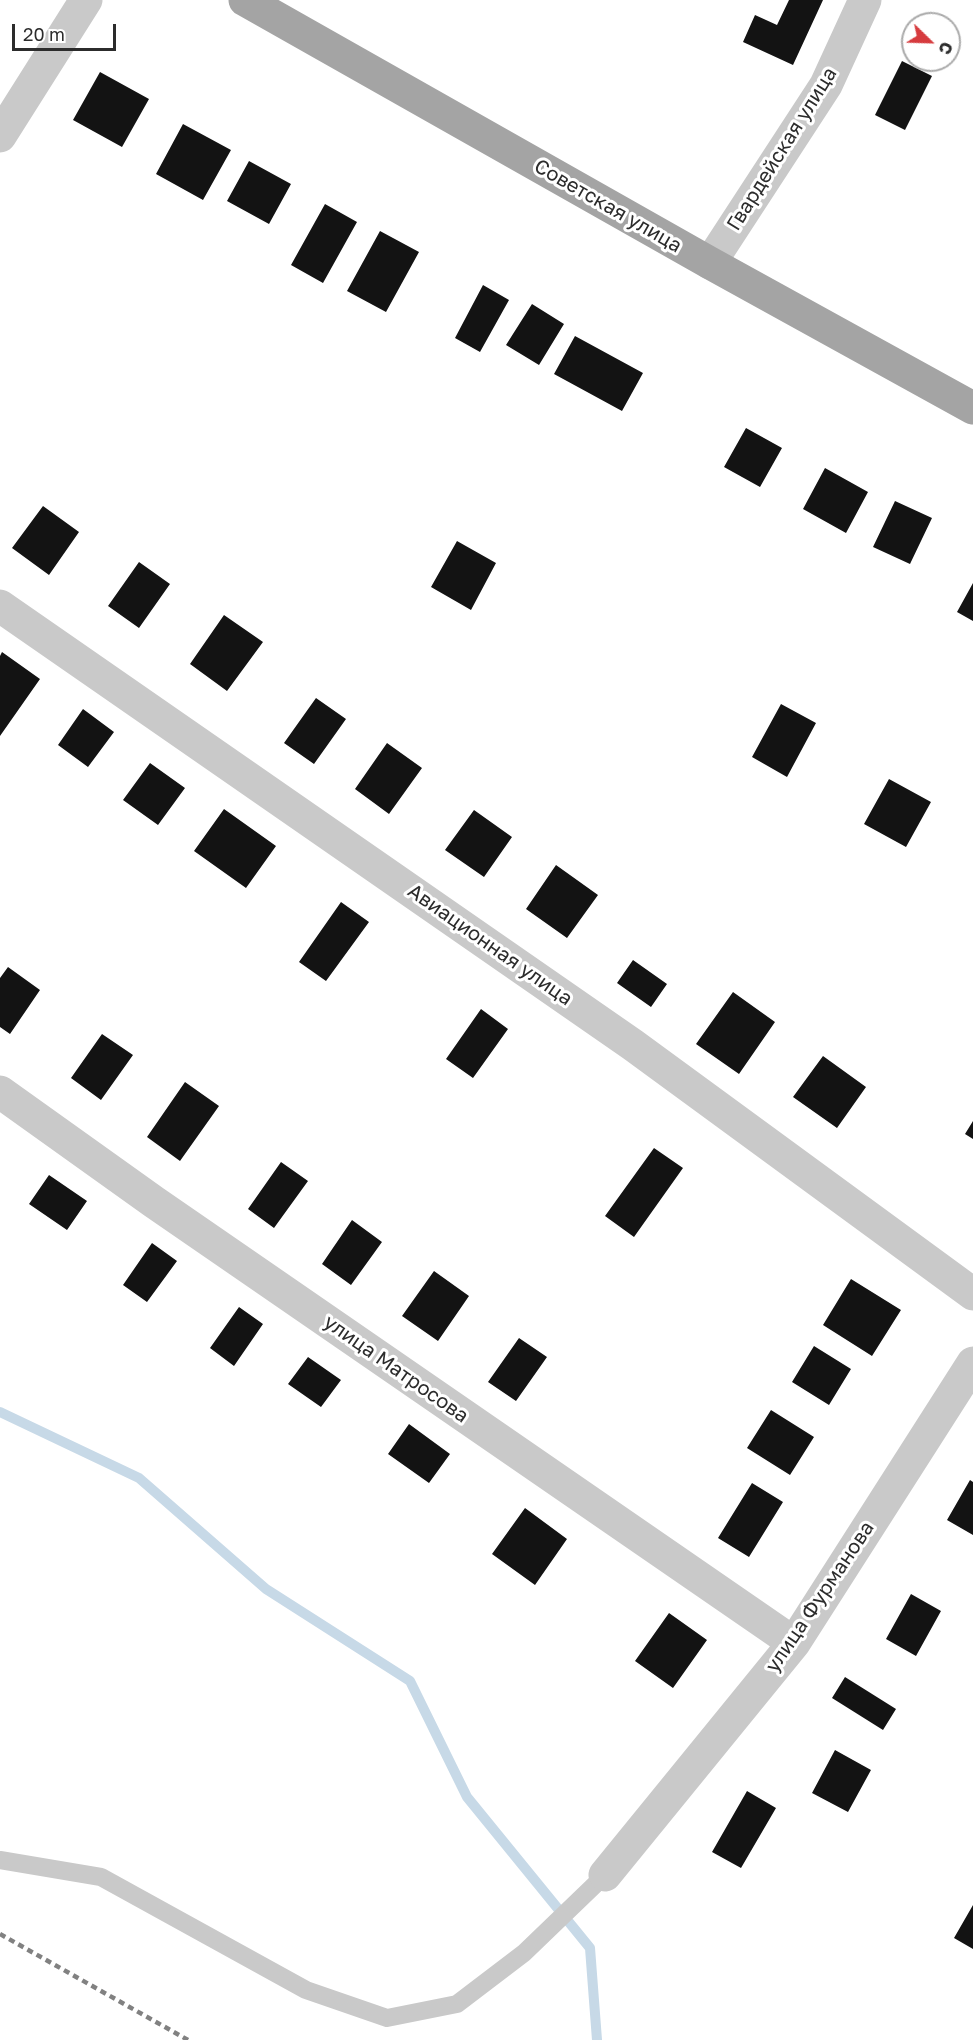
<!DOCTYPE html>
<meta charset="utf-8">
<style>
body{margin:0}
#map{position:relative;width:973px;height:2040px;overflow:hidden;background:#fff;font-family:"Golos Text",sans-serif}
canvas{display:block}
.north{position:absolute;left:901px;top:12px;width:60px;height:60px;box-sizing:border-box;background:#fff;border:2px solid #ababab;border-radius:50%;rotate:113deg;font-size:16px;font-weight:700;line-height:24px;text-align:center;color:#2c2c2c}
.north::after{content:'';display:block;margin:auto;width:21px;height:27px;background:#d63b3e;clip-path:polygon(50% 0,100% 100%,50% 72%,0 100%)}
.scale{position:absolute;left:12px;top:24px;width:104px;height:27px;box-sizing:border-box;border:3px solid #2c2c2c;border-top:0;padding-left:8px;font-size:18px;line-height:21px;white-space:nowrap;color:#2c2c2c;-webkit-text-stroke:4px #fff;paint-order:stroke}
</style>
<div id="map">
<canvas width="973" height="2040"></canvas>
<div class="north">С</div>
<div class="scale">20 m</div>
</div>
<script>
const ctx = document.querySelector('canvas').getContext('2d');
ctx.lineJoin = 'round';
const shape = rows => new Path2D(rows.map(r => 'M' + r).join(''));
function stroke(path, color, width, dash) { ctx.strokeStyle = color; ctx.lineWidth = width; ctx.lineCap = dash ? 'butt' : 'round'; ctx.setLineDash(dash || []); ctx.stroke(path); }
function fillPath(path, color) { ctx.fillStyle = color; ctx.fill(path, 'evenodd'); }
function write(font, color, halo, rows, align = 'center') {
  ctx.font = font + ' "Golos Text",sans-serif'; ctx.lineWidth = 6; ctx.setLineDash([]); ctx.textBaseline = 'middle'; ctx.strokeStyle = halo; ctx.fillStyle = color; for (const [text, x, y, turn = 0] of rows) {
    ctx.save(); ctx.translate(x, y); ctx.rotate((+turn || 0) * Math.PI / 180); ctx.textAlign = isNaN(turn) ? turn : align; if (halo) ctx.strokeText(text, 0, 0); ctx.fillText(text, 0, 0); ctx.restore();
  }
}
const stream = shape([
 [0,1412,139,1478,266,1589,410,1681,467,1797,590,1948,597,2040]
]);
const building = shape([
 [789,0,823,0,793,65,743,42,755,15,777,25],
 [902,61,932,76,905,130,875,115],
 [100,72,149,99,122,147,73,120],
 [183,124,231,150,203,200,156,174],
 [249,161,291,184,269,224,227,201],
 [325,204,357,222,323,283,291,265],
 [380,231,419,252,386,312,347,291],
 [483,285,509,300,480,352,455,338],
 [532,304,564,324,539,365,506,345],
 [575,336,643,373,622,411,554,374],
 [746,428,782,448,760,487,724,467],
 [825,468,868,492,846,533,803,509],
 [895,501,932,518,910,564,873,547],
 [43,506,79,532,49,575,12,548],
 [457,541,496,563,471,610,431,587],
 [139,562,170,584,139,628,108,606],
 [973,583,973,621,957,612],
 [224,615,263,642,227,691,190,664],
 [2,652,40,679,0,736,0,656],
 [316,698,346,719,314,764,284,743],
 [781,704,816,723,787,777,752,757],
 [83,709,114,732,88,767,58,745],
 [387,743,422,768,389,814,355,789],
 [150,763,185,788,158,825,123,800],
 [889,779,931,802,906,847,864,824],
 [224,809,276,846,246,888,194,851],
 [474,810,512,837,484,877,445,850],
 [556,865,598,895,567,938,526,909],
 [341,902,369,922,326,981,299,962],
 [633,960,667,984,651,1007,617,983],
 [8,967,40,990,10,1034,0,1027,0,978],
 [733,992,775,1022,739,1074,696,1044],
 [481,1009,508,1029,473,1078,446,1059],
 [102,1034,133,1055,101,1100,71,1078],
 [823,1056,866,1087,837,1128,793,1097],
 [185,1082,219,1106,180,1161,147,1137],
 [973,1121,973,1139,965,1134],
 [654,1148,683,1168,634,1237,605,1216],
 [281,1162,308,1181,274,1228,248,1209],
 [49,1175,87,1201,67,1230,29,1204],
 [352,1220,382,1242,351,1285,322,1264],
 [152,1243,177,1261,147,1302,123,1285],
 [434,1271,469,1296,438,1341,402,1316],
 [851,1279,901,1310,872,1356,823,1325],
 [239,1307,263,1324,234,1366,210,1348],
 [519,1338,547,1357,516,1401,488,1382],
 [814,1346,851,1369,829,1405,792,1382],
 [308,1357,341,1380,321,1407,288,1384],
 [771,1410,814,1437,790,1475,747,1448],
 [409,1424,450,1454,429,1483,388,1454],
 [970,1480,973,1482,973,1535,947,1520],
 [752,1483,783,1502,749,1557,718,1538],
 [525,1508,567,1539,535,1585,492,1554],
 [911,1594,941,1611,916,1656,886,1639],
 [669,1613,707,1640,673,1688,635,1661],
 [845,1677,896,1709,883,1730,832,1698],
 [835,1750,871,1770,848,1812,812,1793],
 [747,1791,776,1808,741,1868,712,1852],
 [973,1905,973,1949,954,1938]
]);
const lane = shape([
 [0,1860,101,1877,306,1990,387,2018,457,2004,524,1953,605,1875]
]);
const street = shape([
 [0,136,86,0],
 [710,263,826,85,865,0],
 [0,606,633,1045,973,1294],
 [0,1092,154,1202,794,1643],
 [605,1875,794,1643,973,1363]
]);
const primary = shape([
 [245,0,710,263,973,408]
]);
const rail = shape([
 [0,1934,188,2040]
]);
const streetNames = [
 ["Гвардейская улица",782,149,-58],
 ["Советская улица",608,206,30],
 ["Авиационная улица",490,945,35],
 ["улица Матросова",396,1369,35],
 ["улица Фурманова",820,1597,-56]
];
stroke(stream, '#c7d9e7', 10);
fillPath(building, '#131313');
stroke(lane, '#c9c9c9', 18);
stroke(street, '#c9c9c9', 33);
stroke(primary, '#a4a4a4', 33);
stroke(rail, '#818181', 4.5, [6, 4.5]);
write('20px', '#2c2c2c', '#fff', streetNames);
</script>
